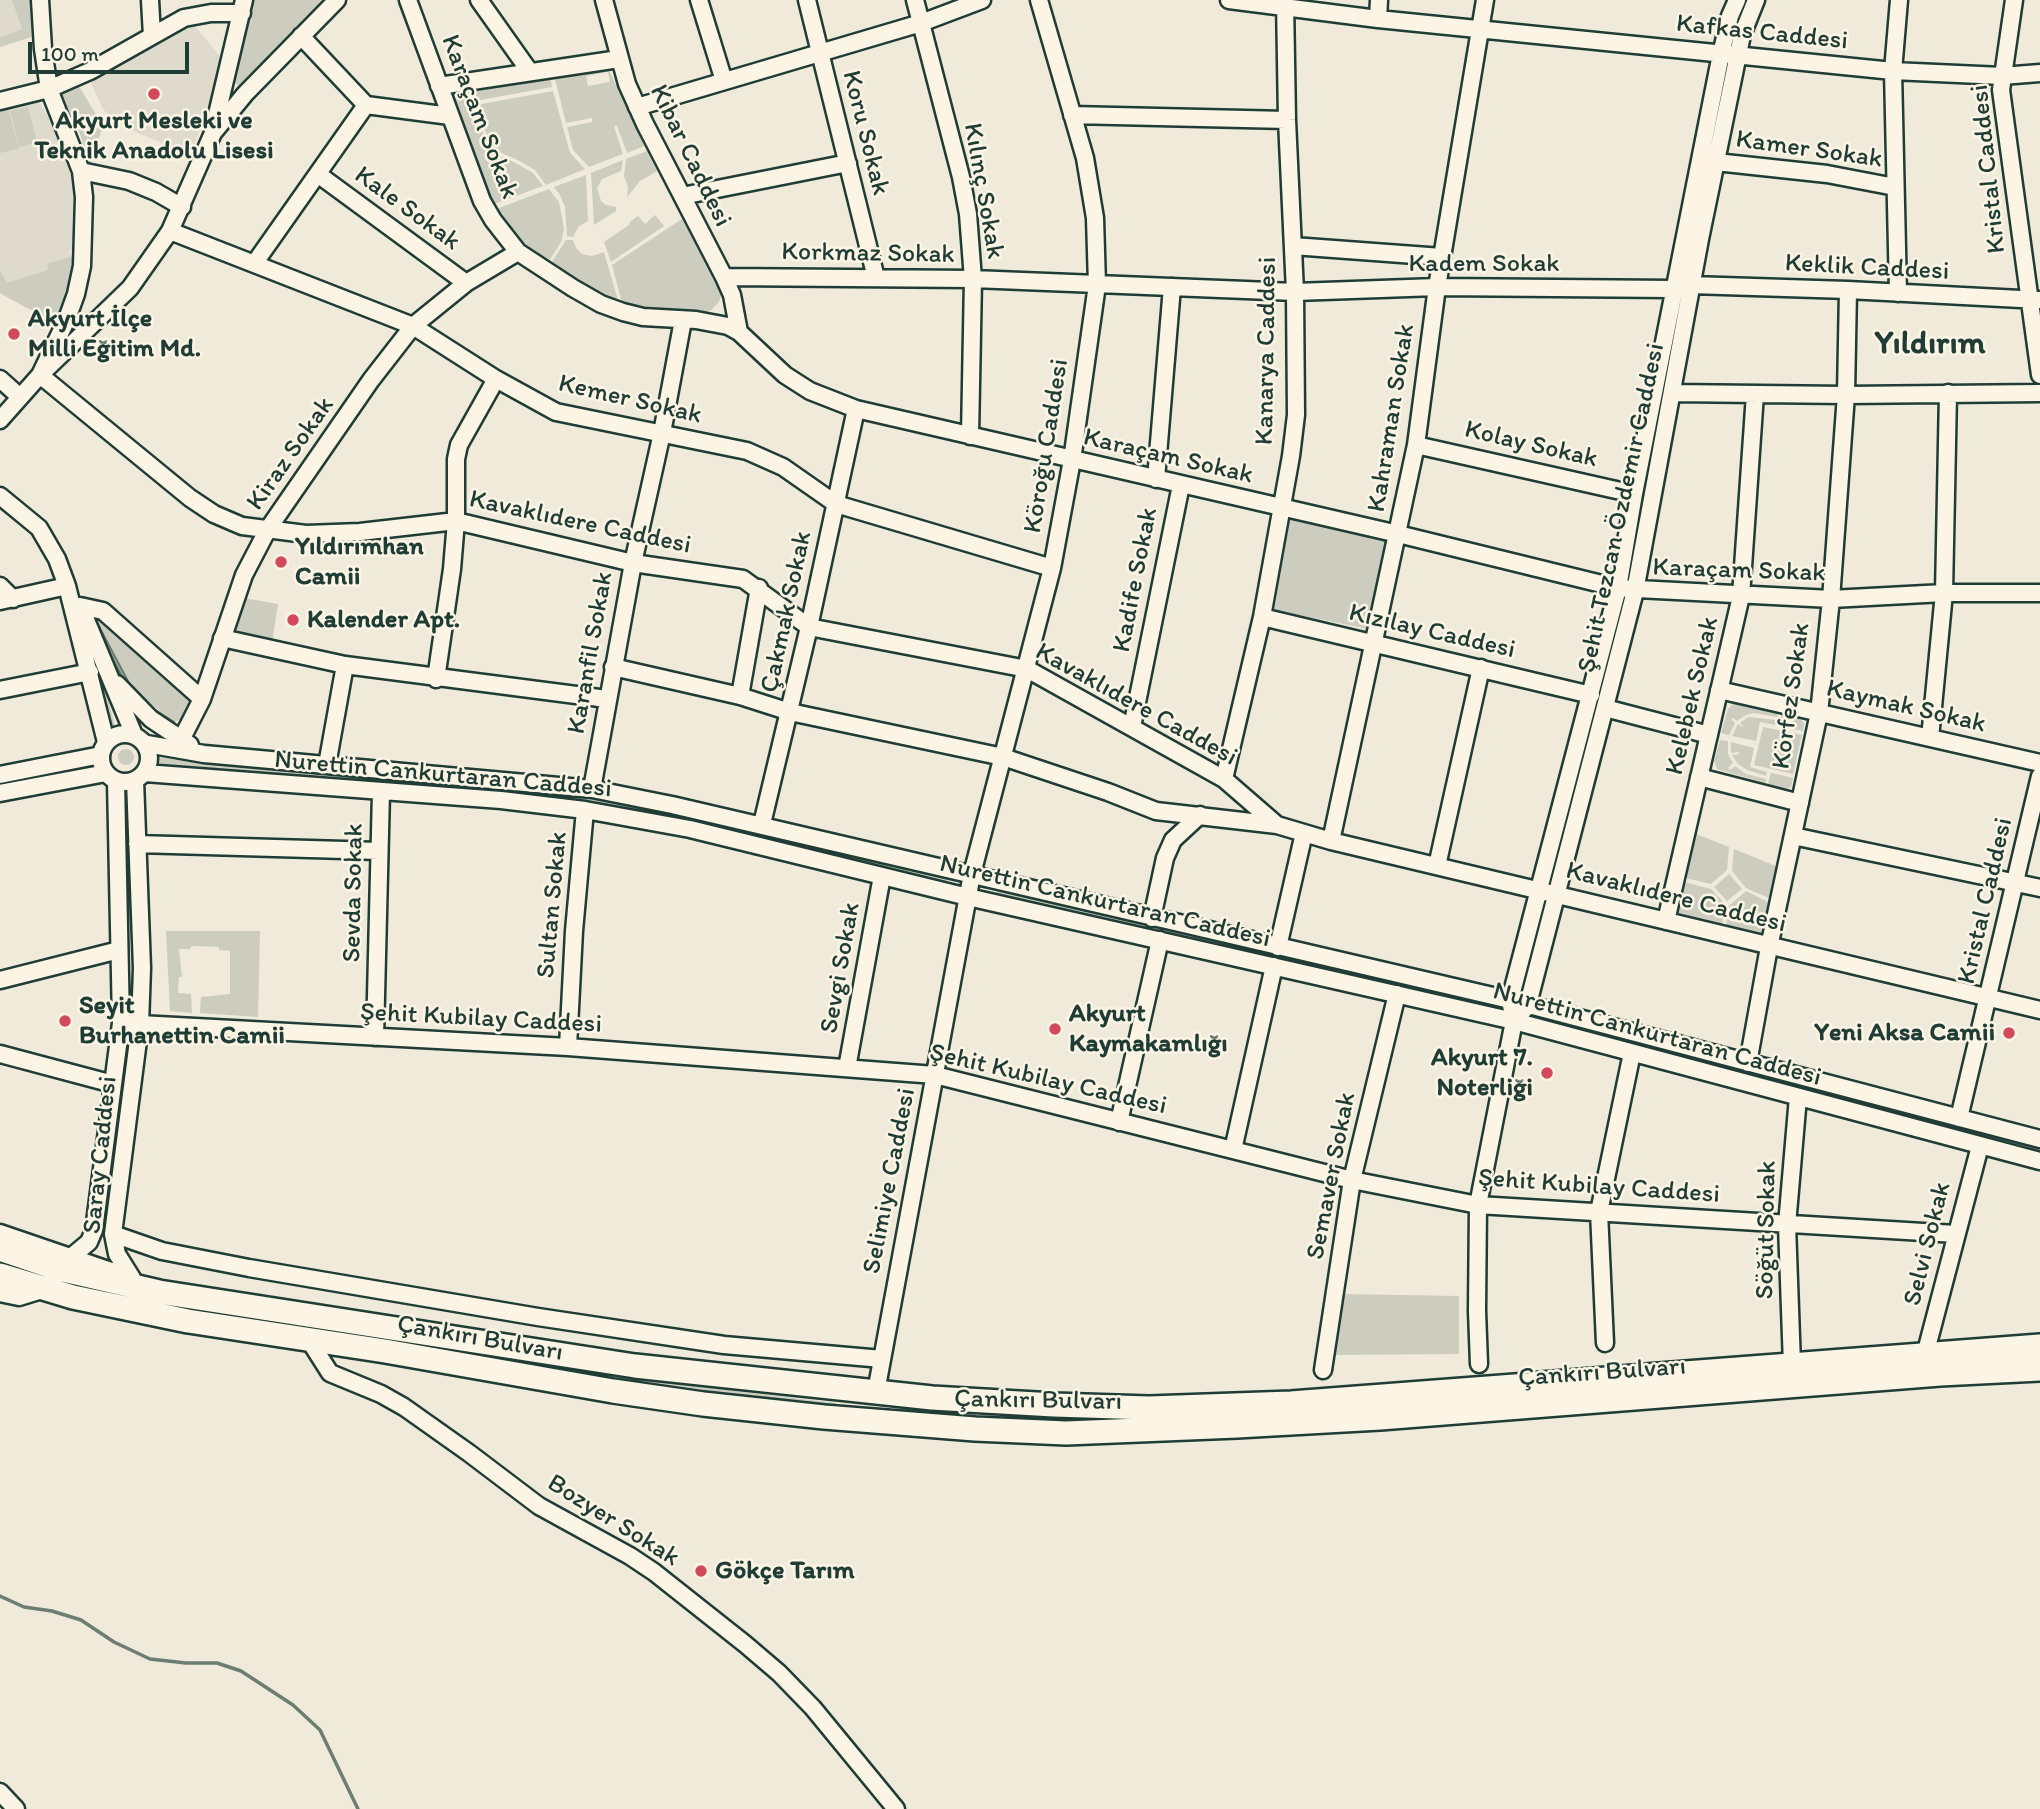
<!DOCTYPE html>
<meta charset="utf-8">
<style>
body{margin:0}
#map{position:relative;width:2040px;height:1809px;overflow:hidden;background:#efeada;font-family:Itim,sans-serif}
canvas{display:block}
.scale{position:absolute;left:28px;top:42px;width:161px;height:32px;box-sizing:border-box;border:4px solid #1f3d34;border-top:0;padding-left:9px;font-size:21px;line-height:24px;white-space:nowrap;color:#1f3d34;-webkit-text-stroke:5px #fcf5e5;paint-order:stroke}
</style>
<div id="map">
<canvas width="2040" height="1809"></canvas>
<div class="scale">100 m</div>
</div>
<script>
const ctx = document.querySelector('canvas').getContext('2d');
ctx.lineJoin = 'round';
function fillPath(path, color) { ctx.fillStyle = color; ctx.fill(path, 'evenodd'); }
const shape = rows => new Path2D(rows.map(r => 'M' + r).join(''));
function stroke(path, color, width, dash) { ctx.strokeStyle = color; ctx.lineWidth = width; ctx.lineCap = dash ? 'butt' : 'round'; ctx.setLineDash(dash || []); ctx.stroke(path); }
function write(font, color, halo, rows, align = 'center') {
  ctx.font = font + ' Itim,sans-serif'; ctx.lineWidth = 5; ctx.setLineDash([]); ctx.textBaseline = 'middle'; ctx.strokeStyle = halo; ctx.fillStyle = color; for (const [text, x, y, turn = 0] of rows) {
    ctx.save(); ctx.translate(x, y); ctx.rotate((+turn || 0) * Math.PI / 180); ctx.textAlign = isNaN(turn) ? turn : align; if (halo) ctx.strokeText(text, 0, 0); ctx.fillText(text, 0, 0); ctx.restore();
  }
}
const built = shape([
 [0,0,30,0,31,37,0,47],
 [191,21,223,60,191,155,131,130,112,119,103,109,89,79],
 [38,100,60,135,72,167,75,211,73,250,70,251,71,256,73,256,71,273,27,308,0,293,0,111]
]);
const green = shape([
 [12,0,30,0,31,37,0,47,0,38,22,29],
 [253,0,323,0,239,87,234,81],
 [605,68,610,72,644,146,627,153,617,126,614,126,623,154,589,167,573,150,567,127,592,122,592,118,566,123,554,75],
 [608,72,610,82,588,86,586,76],
 [550,76,552,87,475,101,470,87],
 [1722,79,1724,79,1662,393,1631,572,1628,571,1660,391],
 [77,83,103,126,90,164,78,128,59,91],
 [466,87,490,153,510,160,533,173,543,186,491,205,450,94,451,92],
 [553,91,570,153,585,169,546,185,535,170,518,160,492,149,476,105],
 [28,107,37,142,19,147,10,111],
 [8,109,19,149,0,153,0,111],
 [647,151,657,171,640,181,627,197,628,187,624,176,626,159],
 [623,160,621,171,602,179,597,188,601,201,606,205,616,207,616,211,594,225,591,173],
 [586,175,588,221,578,227,573,237,567,236,565,207,560,195,554,187],
 [549,189,559,202,564,229,561,242,547,264,522,247,494,210],
 [655,215,664,226,611,262,604,242,629,225,630,222,638,216,645,224],
 [682,219,718,288,721,295,719,302,710,311,698,313,662,313,623,307,612,265],
 [566,240,573,240,576,248,582,254,592,256,604,252,619,304,550,265],
 [73,256,66,300,58,322,27,308,0,293,0,270,7,283,48,270,47,264],
 [1291,514,1392,543,1373,630,1274,610],
 [244,598,278,604,272,643,234,634],
 [1619,615,1622,616,1552,882,1549,880],
 [96,621,104,622,189,697,192,702,184,719,174,722,141,696,122,672],
 [95,663,106,692,117,734,109,734,93,664],
 [1734,703,1778,712,1777,717,1754,713,1746,715,1737,721,1733,718,1731,719,1735,723,1729,735,1721,733,1728,709],
 [1781,713,1798,717,1804,723,1803,731,1778,726],
 [1748,717,1776,720,1776,725,1760,722,1756,741,1732,736,1738,724,1744,728,1740,723],
 [1763,727,1802,735,1793,774,1754,765],
 [1720,740,1728,741,1728,754,1733,763,1728,768,1730,770,1735,766,1746,774,1766,779,1765,783,1717,769,1714,761],
 [1731,742,1754,748,1750,767,1767,772,1766,776,1747,770,1738,764,1732,755,1739,754,1739,752,1731,753],
 '118 757a8 8 0 1 1 16 0a8 8 0 1 1-16 0Z',
 [156,757,222,766,484,788,603,801,719,823,947,880,946,883,722,828,583,802,220,769,156,767],
 [89,765,90,772,0,786,0,781],
 [1771,773,1793,778,1791,787,1787,789,1768,784],
 [1696,834,1729,847,1727,870,1711,884,1685,878],
 [1734,849,1776,866,1769,898,1746,888,1732,871],
 [1729,874,1742,889,1727,901,1714,887],
 [1684,882,1711,889,1725,904,1722,926,1676,914],
 [998,889,1497,1008,1495,1012,996,893],
 [1746,891,1768,902,1760,936,1726,928,1729,906],
 [1539,919,1542,920,1522,999,1519,998],
 [166,931,260,931,258,1017,200,1013,201,997,230,994,230,951,219,950,219,947,191,946,190,949,179,949,182,977,179,977,178,993,191,994,192,1013,170,1011],
 [1545,1023,2040,1148,2040,1153,1874,1111],
 [0,1261,62,1281,541,1361,701,1387,836,1403,837,1405,722,1392,707,1393,549,1370,130,1302,0,1266],
 [1340,1294,1459,1296,1459,1354,1331,1355]
]);
const water = shape([
 [96,621,129,683,154,709,174,722,170,723,157,715,124,680,102,640,96,621]
]);
const stream = shape([
 [0,1596,24,1607,52,1611,81,1620,114,1642,150,1659,186,1663,217,1663,241,1671,293,1705,320,1730,358,1809]
]);
const minor = shape([
 [150,0,152,36],
 [337,0,245,94,213,133,170,231,130,288,40,375,190,498,214,514,242,526,306,534,360,532,456,521,633,563,743,579,809,627,1027,669,1224,779,1277,825,1331,841,2040,1010],
 [408,0,482,201,493,220,518,252,573,288,601,304,623,312,643,317,696,320,728,326,739,332,785,375,810,391,856,409,1398,534,1618,588,1831,599,1944,593,2040,593],
 [479,0,530,72],
 [604,0,627,84,645,124,724,277,732,295,739,332],
 [699,0,724,81],
 [807,0,876,278],
 [915,0,961,177,968,214,973,279,970,436],
 [1229,0,1378,19,1893,71,2002,76,2040,73],
 [2014,0,2001,90,2040,375],
 [1378,19,1379,0],
 [301,36,366,105,450,116],
 [439,86,619,59],
 [0,101,49,89,90,71,184,18,211,13,242,13],
 [637,107,921,23,982,0],
 [1072,115,1287,120],
 [214,127,244,0],
 [1716,162,1827,174,1895,187],
 [81,171,129,181,156,192,182,207],
 [319,175,466,283],
 [682,196,848,163],
 [170,231,413,326,496,379,556,412,747,451,783,467,836,504,1052,568],
 [1293,246,1442,257],
 [254,264,366,105],
 [724,277,973,279,1295,292,1437,287,1673,289],
 [1691,285,1848,290,2040,300],
 [1898,293,1893,71,1899,0],
 [0,379,20,397],
 [1672,393,1846,395,2040,393],
 [0,420,40,375,67,319,76,294,82,266,84,197,81,171,49,89,43,49,40,0],
 [1416,445,1634,494],
 [1156,479,1172,287],
 [0,496,39,528,57,559,67,586,106,742],
 [0,586,13,599],
 [0,601,67,586],
 [80,606,103,611,202,699],
 [84,615,134,735],
 [1262,617,1591,695],
 [222,638,345,665,607,699],
 [613,667,740,696,790,712,1003,757,1108,792,1156,811,1277,825],
 [436,679,452,569,456,521,456,459,459,445,496,379],
 [117,684,151,719,190,745],
 [0,690,90,672],
 [1719,690,2040,763],
 [740,696,759,588],
 [1605,708,1709,735],
 [1132,727,1181,485],
 '101 758a24 24 0 1 1 48 0a24 24 0 1 1-48 0Z',
 [1930,738,1944,593,1948,393],
 [181,740,202,699,244,575,268,529,371,380,413,326,466,283,518,252],
 [147,744,204,754,592,789,672,805,1510,1000,2040,1139],
 [327,765,345,665],
 [145,773,501,800,585,810,690,829,968,897,1514,1021,2040,1161],
 [0,775,101,755],
 [1699,777,1800,803],
 [1224,779,1262,617,1291,456,1296,415,1295,292,1287,120,1285,0],
 [592,789,633,563,662,433,683,320],
 [0,793,106,773],
 [762,824,809,627,856,409],
 [1793,836,2040,888],
 [1331,841,1416,445,1437,287,1485,0],
 [137,844,379,851],
 [1437,866,1481,668],
 [1152,918,1165,858,1173,840,1200,815],
 [1666,921,1741,596,1755,394],
 [1278,947,1304,833],
 [0,980,119,950],
 [1524,1010,1528,1004,1635,591,1700,239,1742,35,1756,0],
 [121,1023,568,1047,935,1075,1352,1180,1478,1205,1956,1234],
 [375,1037,381,792],
 [568,1047,574,931,585,810],
 [0,1054,113,1084],
 [1748,1063,1769,947,1819,713,1831,599,1846,395,1848,290],
 [847,1068,882,876],
 [1959,1118,2040,776],
 [1119,1122,1160,940],
 [1233,1150,1274,966],
 [0,1233,117,1273],
 [113,1234,162,1251,249,1268,538,1317,724,1345,882,1359],
 [71,1257,89,1242,94,1230,121,1023,116,781],
 [132,1278,117,1254,113,1234,140,1025,142,968,135,780],
 [0,1293,19,1297,45,1289],
 [309,1340,330,1373,381,1394,404,1407,469,1453,539,1506,630,1556,654,1572,745,1644,779,1673,813,1708,896,1809],
 [1605,1343,1599,1212,1632,1053],
 [1925,1355,1980,1146],
 [1479,1364,1477,1311,1478,1205,1514,1021,1510,1000,1618,588,1634,494,1721,54,1730,16,1737,0],
 [1792,1365,1787,1225,1798,1097],
 [1323,1370,1352,1180,1397,994],
 [876,1392,972,874,1052,568,1072,460,1097,285,1095,218,1085,158,1039,0],
 [0,1792,16,1809]
]);
const highway = shape([
 [0,1249,59,1269,159,1292,635,1366,932,1398,1054,1405,1149,1408,1291,1403,2040,1346],
 [0,1275,73,1297,188,1321,385,1351,613,1391,703,1404,824,1417,975,1429,1066,1433,1237,1426,1380,1418,1940,1374,2040,1369]
]);
const markers = [
 [154,94,7,"#d1495b"],
 [14,334,7,"#d1495b"],
 [281,562,7,"#d1495b"],
 [293,620,7,"#d1495b"],
 [65,1021,7,"#d1495b"],
 [1055,1029,7,"#d1495b"],
 [2009,1033,7,"#d1495b"],
 [1547,1073,7,"#d1495b"],
 [701,1571,7,"#d1495b"]
];
const streetNames = [
 ["Kafkas Caddesi",1762,33,6],
 ["Karaçam Sokak",479,117,69],
 ["Koru Sokak",865,133,76],
 ["Kamer Sokak",1809,150,8],
 ["Kibar Caddesi",690,156,64],
 ["Kristal Caddesi",1989,169,-96],
 ["Kılınç Sokak",983,191,80],
 ["Kale Sokak",407,209,36],
 ["Korkmaz Sokak",868,254,1],
 ["Kadem Sokak",1484,264],
 ["Keklik Caddesi",1867,268,3],
 ["Kanarya Caddesi",1267,351,-89],
 ["Kemer Sokak",630,400,13],
 ["Kahraman Sokak",1392,418,-81],
 ["Kolay Sokak",1531,445,13],
 ["Köroğu Caddesi",1047,446,-81],
 ["Kiraz Sokak",291,454,-55],
 ["Karaçam Sokak",1168,457,13],
 ["Şehit Tezcan Özdemir Caddesi",1622,508,-78],
 ["Kavaklıdere Caddesi",580,523,12],
 ["Karaçam Sokak",1739,571,2],
 ["Kadife Sokak",1136,580,-79],
 ["Çakmak Sokak",787,612,-78],
 ["Kızılay Caddesi",1432,632,13],
 ["Karanfil Sokak",591,653,-80],
 ["Kelebek Sokak",1693,696,-77],
 ["Körfez Sokak",1792,696,-82],
 ["Kavaklıdere Caddesi",1136,705,29],
 ["Kaymak Sokak",1906,707,13],
 ["Nurettin Cankurtaran Caddesi",443,775,5],
 ["Sevda Sokak",354,893,-89],
 ["Kavaklıdere Caddesi",1676,898,14],
 ["Kristal Caddesi",1986,901,-77],
 ["Nurettin Cankurtaran Caddesi",1105,902,13],
 ["Sultan Sokak",553,905,-85],
 ["Sevgi Sokak",841,968,-80],
 ["Şehit Kubilay Caddesi",481,1019,3],
 ["Nurettin Cankurtaran Caddesi",1657,1035,15],
 ["Şehit Kubilay Caddesi",1048,1080,13],
 ["Saray Caddesi",101,1155,-84],
 ["Semaver Sokak",1332,1176,-79],
 ["Selimiye Caddesi",890,1181,-79],
 ["Şehit Kubilay Caddesi",1599,1187,4],
 ["Söğüt Sokak",1767,1230,-89],
 ["Selvi Sokak",1928,1244,-76],
 ["Çankırı Bulvarı",480,1339,10],
 ["Çankırı Bulvarı",1602,1373,-4],
 ["Çankırı Bulvarı",1038,1401,1],
 ["Bozyer Sokak",613,1521,32]
];
const poiNames = [
 ["Akyurt Mesleki ve",154,121,"center"],
 ["Teknik Anadolu Lisesi",154,151,"center"],
 ["Akyurt İlçe",28,319],
 ["Milli Eğitim Md.",28,349],
 ["Yıldırımhan",295,547],
 ["Camii",295,577],
 ["Kalender Apt.",307,620],
 ["Seyit",79,1006],
 ["Burhanettin Camii",79,1036],
 ["Akyurt",1069,1014],
 ["Kaymakamlığı",1069,1044],
 ["Yeni Aksa Camii",1995,1033,"right"],
 ["Akyurt 7.",1533,1058,"right"],
 ["Noterliği",1533,1088,"right"],
 ["Gökçe Tarım",715,1571]
];
const districtNames = [
 ["Yıldırım",1930,345]
];
fillPath(built, '#dedbcc');
fillPath(green, '#cccdbf');
fillPath(water, '#9fa89a');
stroke(water, '#6c7d71', 2);
stroke(stream, '#6c7d71', 3.5);
stroke(minor, '#1f3d34', 21);
stroke(highway, '#1f3d34', 28);
stroke(minor, '#fcf5e5', 16);
stroke(highway, '#fcf5e5', 23);
for (const [x, y, r, color] of markers) { const dot = new Path2D(); dot.arc(x, y, r, 0, 2 * Math.PI); ctx.fillStyle = color; ctx.fill(dot); stroke(dot, '#fcf5e5', 2.5); }
write('26px', '#1f3d34', '#fcf5e5', streetNames);
write('bold 26px', '#1f3d34', '#fcf5e5', poiNames, 'left');
write('bold 33px', '#1f3d34', '#fcf5e5', districtNames);
</script>
